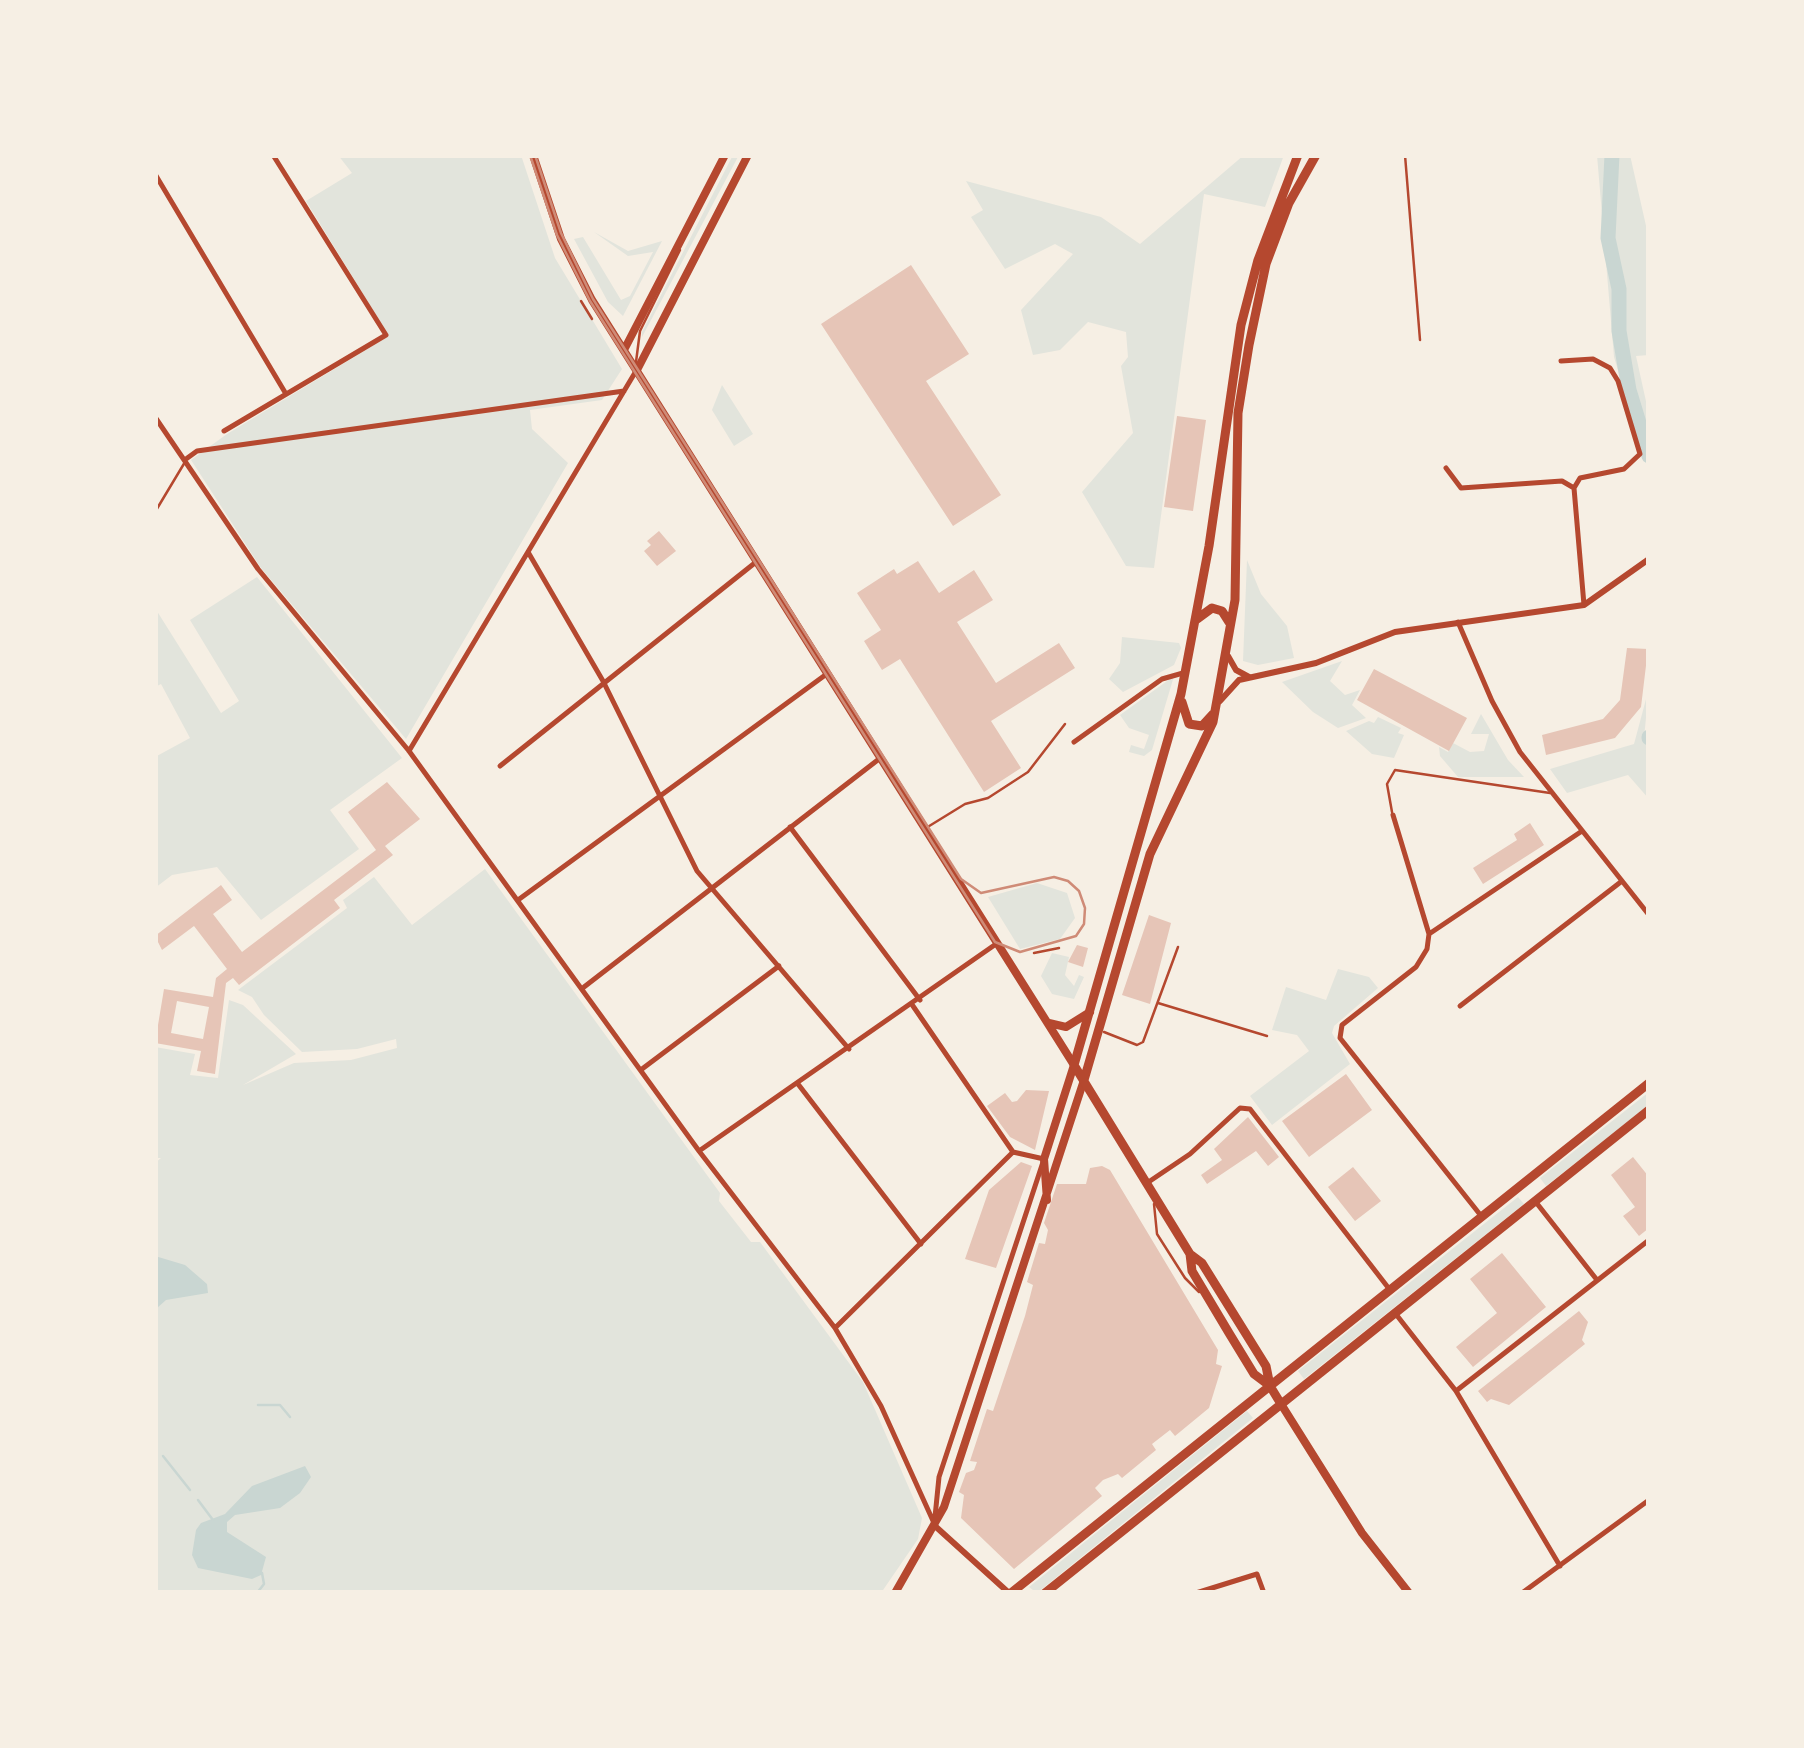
<!DOCTYPE html>
<style>
body{margin:0}
#map{position:relative;width:1804px;height:1748px;overflow:hidden;background:#f6efe4;font-family:Commissioner,sans-serif}
canvas{display:block}
.frame{position:absolute;inset:0;border:158px solid #f6efe4;pointer-events:none}
</style>
<div id="map">
<canvas width="1804" height="1748"></canvas>
<div class="frame"></div>
</div>
<script>
const ctx = document.querySelector('canvas').getContext('2d');
ctx.lineJoin = 'round';
function fillPath(path, color) { ctx.fillStyle = color; ctx.fill(path, 'evenodd'); }
const shape = rows => new Path2D(rows.map(r => 'M' + r).join(''));
function stroke(path, color, width, dash) { ctx.strokeStyle = color; ctx.lineWidth = width; ctx.lineCap = dash ? 'butt' : 'round'; ctx.setLineDash(dash || []); ctx.stroke(path); }
const green = shape([
 [338,155,521,155,555,258,622,369,602,400,530,410,532,429,568,463,406,739,261,568,191,460,227,434,389,336,306,201,352,173],
 [733,155,739,155,642,337,642,332],
 [1244,155,1284,155,1265,207,1204,194,1154,568,1126,566,1082,492,1133,433,1121,366,1128,357,1126,332,1088,322,1060,350,1033,355,1021,310,1073,254,1055,244,1005,269,971,217,983,210,966,181,1101,217,1140,244],
 [1597,155,1630,155,1649,239,1649,355,1636,356,1649,415,1649,472,1614,357],
 [594,232,628,251,662,241,623,316,608,302,574,239,583,237,621,300,630,296,653,252,628,256],
 [722,385,753,434,734,446,712,410],
 [1247,560,1261,594,1287,626,1294,658,1258,665,1243,661],
 [257,577,402,758,330,810,359,849,261,920,217,867,172,875,155,888,155,757,190,738,161,684,155,687,155,608,221,713,239,701,190,620],
 [1122,637,1179,643,1181,648,1174,665,1123,692,1109,679,1120,663],
 [1342,661,1330,681,1345,695,1360,690,1352,705,1366,718,1338,728,1313,712,1282,682],
 [1174,676,1152,750,1144,756,1129,752,1131,745,1144,749,1149,735,1129,728,1120,715],
 [1649,688,1644,738,1649,752,1649,799,1628,775,1567,793,1550,769,1634,744],
 [1481,714,1508,760,1524,777,1458,777,1440,756,1439,747,1448,752,1453,743,1470,752,1484,751,1489,734,1471,734],
 [1378,717,1401,728,1398,733,1404,735,1394,758,1372,754,1346,731,1369,721,1374,723],
 [485,869,720,1193,719,1201,751,1242,760,1242,863,1382,922,1518,918,1539,881,1593,155,1593,155,1163,161,1158,155,1158,155,1047,195,1054,190,1075,218,1078,229,1000,243,1005,296,1054,243,1085,294,1063,351,1060,397,1048,396,1039,357,1049,302,1052,264,1015,252,997,238,990,347,908,343,900,374,877,412,925],
 [1037,883,1067,893,1075,918,1060,939,1020,949,988,897],
 [1052,953,1069,957,1065,975,1074,986,1079,975,1084,977,1074,999,1052,994,1041,976],
 [1338,969,1369,977,1378,988,1334,1026,1332,1033,1350,1064,1272,1125,1250,1096,1309,1051,1297,1035,1272,1030,1286,987,1326,1000],
 [1649,1092,1649,1105,1546,1186,1540,1178],
 [1518,1197,1524,1204,1304,1379,1298,1371],
 [1247,1411,1253,1418,1037,1593,1029,1587]
]);
const water = shape([
 [155,1256,185,1265,207,1284,208,1293,166,1300,157,1308,155,1321],
 [305,1466,311,1477,300,1493,280,1508,235,1515,227,1522,227,1532,266,1557,261,1575,252,1579,198,1568,192,1555,196,1530,201,1523,225,1514,252,1486]
]);
const stream = shape([
 [258,1405,280,1405,290,1417],
 [155,1442,156,1444],
 [163,1456,190,1490],
 [198,1500,213,1520],
 [257,1593,264,1584,262,1573]
]);
const river = shape([
 [1612,155,1608,238,1619,289,1619,331,1629,390,1649,456],
 [1649,738,1649,737]
]);
const building = shape([
 [911,265,969,354,926,381,1001,495,953,526,821,324],
 [1177,416,1206,420,1193,511,1164,507],
 [659,531,676,551,657,566,644,551,651,545,647,541],
 [918,561,939,593,974,570,993,600,957,622,996,683,1059,643,1075,668,991,721,1021,768,984,792,900,659,882,670,864,641,881,630,857,593,894,569,897,574],
 [1627,648,1648,649,1641,707,1615,738,1546,755,1542,735,1603,719,1620,700],
 [1374,669,1467,718,1449,751,1357,700],
 [387,782,420,819,385,846,393,855,334,900,340,908,239,985,233,978,226,983,215,1074,197,1071,201,1051,155,1043,164,989,213,997,216,978,227,969,194,926,162,950,155,936,221,885,232,900,213,914,242,952,376,850,348,812],
 [177,1001,209,1007,203,1039,171,1033],
 [1530,823,1544,845,1483,884,1473,868,1517,840,1514,834],
 [1149,915,1171,923,1150,1004,1122,995],
 [1077,945,1088,948,1083,967,1068,962],
 [1346,1074,1372,1110,1309,1157,1282,1121],
 [1026,1090,1049,1091,1035,1150,1010,1137,987,1106,1005,1093,1012,1102,1017,1101],
 [1248,1117,1279,1157,1268,1166,1256,1151,1207,1184,1201,1175,1222,1160,1214,1149],
 [1633,1157,1649,1177,1649,1228,1639,1236,1623,1216,1635,1207,1611,1175],
 [1021,1162,1032,1166,996,1268,965,1259,989,1190],
 [1102,1166,1110,1170,1218,1350,1216,1364,1222,1366,1209,1408,1175,1436,1170,1430,1152,1444,1156,1450,1122,1478,1118,1474,1103,1480,1095,1488,1102,1496,1014,1569,961,1518,964,1495,959,1492,966,1473,974,1470,977,1462,970,1461,987,1409,993,1411,1025,1316,1033,1285,1027,1282,1039,1243,1045,1244,1048,1230,1044,1223,1057,1184,1086,1184,1090,1168],
 [1353,1167,1381,1201,1355,1221,1328,1187],
 [1502,1253,1546,1307,1473,1367,1456,1347,1497,1313,1470,1279],
 [1579,1311,1588,1322,1582,1340,1585,1344,1509,1405,1491,1399,1487,1402,1478,1391]
]);
const path = shape([
 [581,301,592,319],
 [1034,953,1059,948]
]);
const service = shape([
 [1405,155,1420,340],
 [636,362,640,331,680,250],
 [155,512,185,462],
 [1392,812,1387,784,1395,770,1550,793],
 [926,828,965,804,988,798,1028,772,1065,724],
 [1158,1003,1267,1036],
 [1104,1032,1137,1045,1143,1042,1178,947],
 [1154,1204,1157,1234,1185,1278,1199,1292]
]);
const minor = shape([
 [155,174,286,394],
 [1561,361,1593,359,1610,368,1618,381,1640,454,1624,469,1580,478,1574,488,1584,605],
 [155,417,258,569,409,751,699,1151,835,1328,881,1406,934,1523],
 [224,431,386,335,273,155],
 [186,459,197,451,624,391],
 [1446,468,1461,488,1562,481,1574,488],
 [528,552,603,681,697,871,849,1049],
 [1458,622,1492,701,1520,752,1649,915],
 [1074,742,1162,679,1183,673],
 [409,751,636,371],
 [500,766,756,562],
 [1393,815,1429,934,1427,949,1416,967,1342,1025,1340,1038,1482,1217],
 [790,827,920,1000],
 [518,900,828,673],
 [1429,934,1582,831],
 [584,987,879,759],
 [913,1006,1013,1152],
 [1460,1006,1622,881],
 [642,1069,779,966],
 [798,1084,921,1244],
 [699,1151,996,944],
 [1147,1183,1190,1154,1240,1108,1250,1109,1390,1290],
 [1535,1201,1597,1280],
 [1395,1313,1456,1391,1560,1566],
 [835,1328,1013,1152],
 [1456,1391,1649,1240],
 [935,1517,939,1477,1044,1159,1013,1152],
 [1196,1593,1257,1574,1264,1593],
 [1522,1593,1649,1500]
]);
const tertiary = shape([
 [1228,656,1236,670,1249,677],
 [1220,701,1239,680,1316,663,1395,632,1584,605,1649,559],
 [935,1526,1009,1593]
]);
const secondary = shape([
 [533,155,561,239,592,300,1074,1065,1044,1159,1047,1200],
 [624,350,725,155],
 [637,370,748,155],
 [1049,1023,1066,1027,1090,1012],
 [1281,1404,1362,1533,1409,1593],
 [895,1593,944,1507,1084,1080]
]);
const primary = shape([
 [1197,619,1212,608,1222,611,1229,622],
 [1182,702,1189,724,1202,726,1213,714],
 [1084,1080,1150,854,1213,722,1235,600,1238,413,1249,345,1266,264,1289,203,1316,155],
 [1190,1254,1192,1271,1229,1333,1254,1374,1270,1386],
 [1281,1404,1270,1386,1266,1366,1202,1263,1190,1254,1074,1065,1181,694,1209,546,1241,325,1258,260,1298,155],
 [1011,1593,1649,1083],
 [1045,1593,1649,1110]
]);
const tram = shape([
 [530,155,557,235,590,301,995,942,1020,952,1076,936,1084,924,1085,908,1079,891,1068,881,1054,877,981,893,961,879,593,299,561,233,535,155]
]);
fillPath(green, '#e2e4dc');
fillPath(water, '#c9d6d2');
stroke(stream, '#c9d6d2', 2.5);
stroke(river, '#c9d6d2', 15);
fillPath(building, '#e6c5b7');
stroke(path, '#b5482f', 2.5);
stroke(service, '#b5482f', 2.5);
stroke(minor, '#b5482f', 5);
stroke(tertiary, '#b5482f', 6);
stroke(secondary, '#b5482f', 8);
stroke(primary, '#b5482f', 9);
stroke(tram, '#cf8b77', 2.5);
</script>
